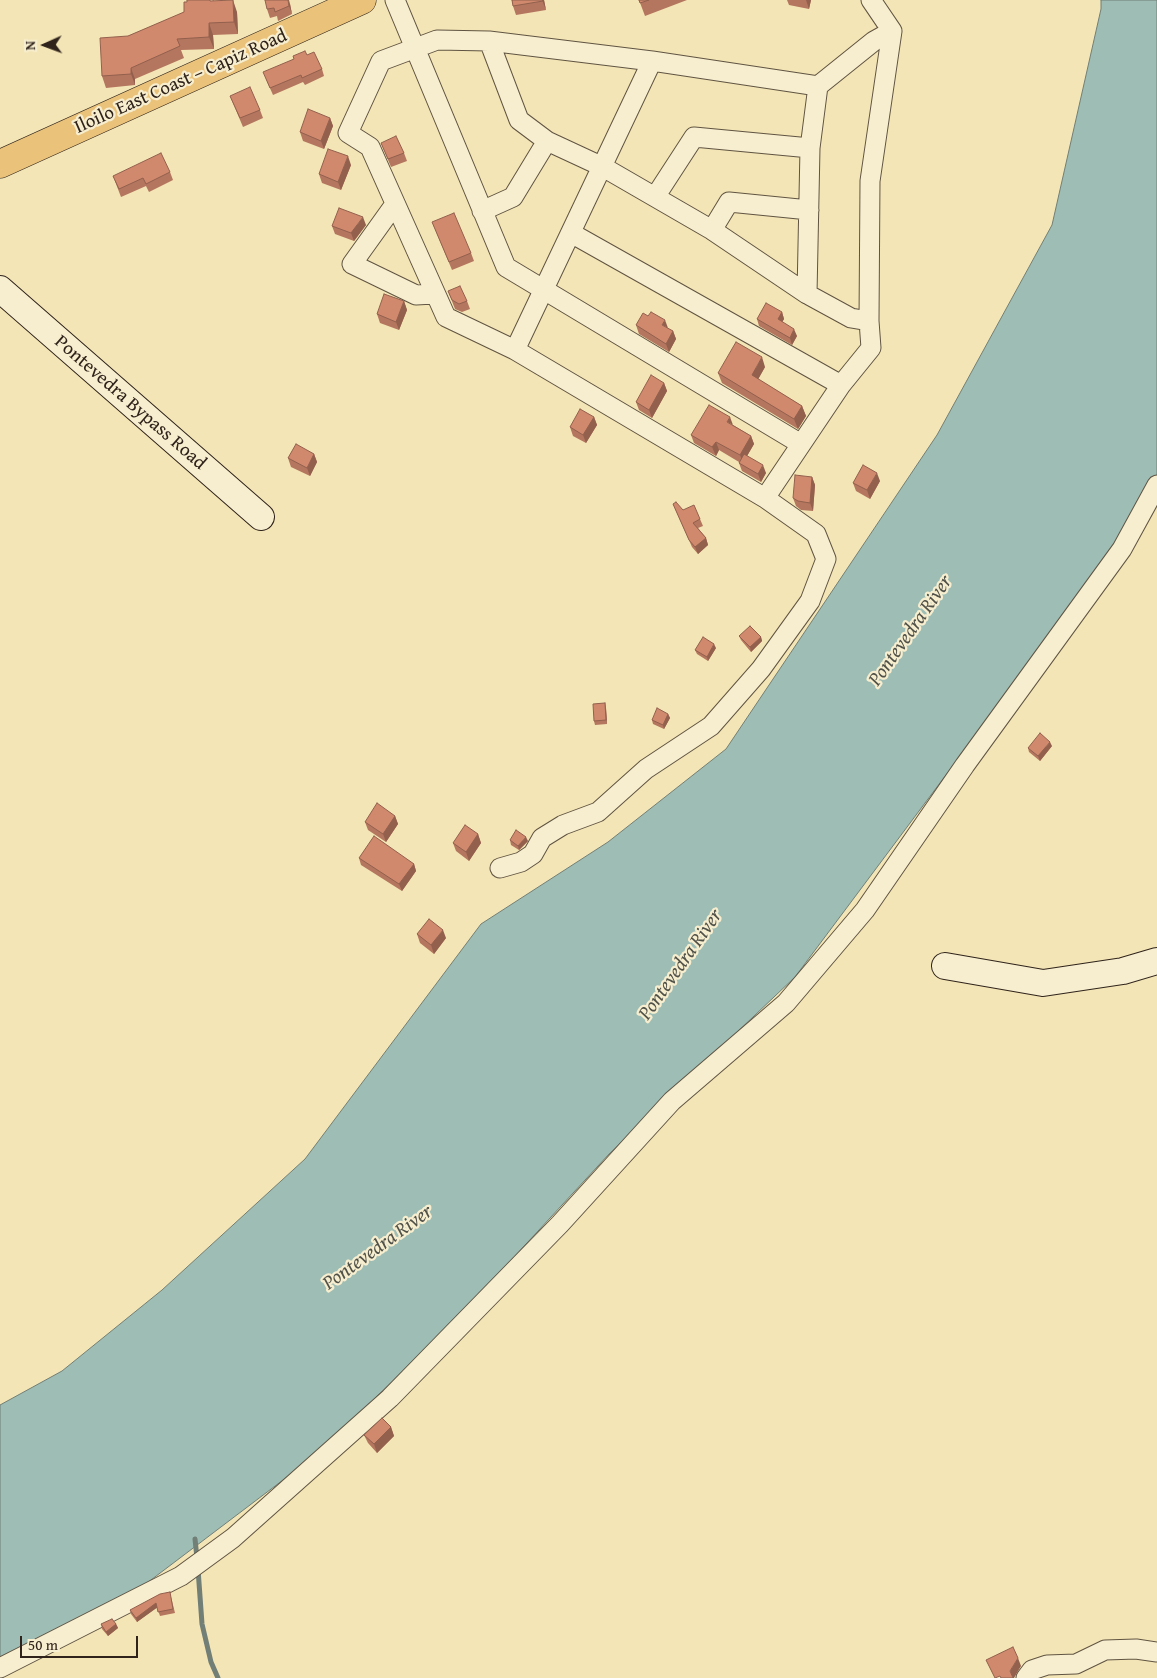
<!DOCTYPE html>
<meta charset="utf-8">
<style>
body{margin:0}
#map{position:relative;width:1157px;height:1678px;overflow:hidden;background:#f3e5b5;font-family:"Gentium Book Plus",serif}
canvas{display:block}
.north{position:absolute;left:20px;top:20px;width:50px;height:50px;-webkit-text-stroke:4px #f7eecf;paint-order:stroke;rotate:268deg;font-size:14px;font-weight:700;line-height:20px;text-align:center;color:#2f231b}
.north::after{content:'';display:block;margin:auto;width:18px;height:22px;background:#2f231b;clip-path:polygon(50% 0,100% 100%,50% 72%,0 100%)}
.scale{position:absolute;left:20px;top:1636px;width:118px;height:22px;box-sizing:border-box;border:2px solid #2f231b;border-top:0;padding-left:6px;font-size:15px;line-height:18px;white-space:nowrap;color:#2f231b;-webkit-text-stroke:4px #f7eecf;paint-order:stroke}
</style>
<div id="map">
<canvas width="1157" height="1678"></canvas>
<div class="north">N</div>
<div class="scale">50 m</div>
</div>
<script>
const ctx = document.querySelector('canvas').getContext('2d');
ctx.lineJoin = 'round';
function fillPath(path, color) { ctx.fillStyle = color; ctx.fill(path, 'evenodd'); }
const shape = rows => new Path2D(rows.map(r => 'M' + r).join(''));
function stroke(path, color, width, dash) { ctx.strokeStyle = color; ctx.lineWidth = width; ctx.lineCap = dash ? 'butt' : 'round'; ctx.setLineDash(dash || []); ctx.stroke(path); }
function write(font, color, halo, rows, align = 'center') {
  ctx.font = font + ' "Gentium Book Plus",serif'; ctx.lineWidth = 4.5; ctx.setLineDash([]); ctx.textBaseline = 'middle'; ctx.strokeStyle = halo; ctx.fillStyle = color; for (const [text, x, y, turn = 0] of rows) {
    ctx.save(); ctx.translate(x, y); ctx.rotate((+turn || 0) * Math.PI / 180); ctx.textAlign = isNaN(turn) ? turn : align; if (halo) ctx.strokeText(text, 0, 0); ctx.fillText(text, 0, 0); ctx.restore();
  }
}
const water = shape([
 [1101,0,1157,0,1157,480,1126,534,795,977,609,1154,468,1307,320,1452,143,1586,0,1657,0,1405,62,1371,162,1290,305,1159,481,924,608,842,726,749,937,435,1052,225,1101,9,1101,0]
]);
const stream = shape([
 [195,1539,197,1558],
 [198,1569,202,1624,211,1662,218,1678]
]);
const street = shape([
 [395,0,506,267,801,444],
 [489,41,652,61,818,86],
 [655,197,694,137,810,148],
 [395,204,352,264,416,295,434,294],
 [482,211,513,197,547,141],
 [712,230,729,202,809,210],
 [571,233,841,385,765,498,515,350,446,317,370,147,348,133,381,61,437,40,489,41,519,120,547,141,603,167,712,230,807,294,851,318,869,321],
 [807,294,810,148,818,86,874,41,892,31],
 [515,350,652,61],
 [841,385,871,348,869,321,870,181,892,31,871,0],
 [500,868,521,862,533,854,542,838,563,825,598,812,646,769,711,726,761,669,810,601,826,559,816,534,765,498],
 [0,1668,181,1576,233,1538,390,1398,560,1224,672,1101,786,1003,865,910,965,765,1122,549,1157,485],
 [1026,1678,1032,1670,1047,1665,1076,1664,1105,1650,1136,1649,1157,1652]
]);
const secondary = shape([
 [0,289,261,517],
 [945,966,1043,983,1123,971,1157,961]
]);
const primary = shape([
 [0,164,362,0]
]);
const wall = shape([
 [214,0,214,1,237,12,238,34,213,35,214,49,181,50,184,58,135,79,135,85,106,88,102,76,128,36],
 [512,0,544,0,546,10,516,15,513,6],
 [639,0,687,0,645,16],
 [787,0,811,0,809,9,789,5],
 [290,4,292,14,278,21,277,16,270,18,267,9],
 [307,55,322,69,324,76,305,85,303,82,273,95,266,79],
 [230,96,260,110,263,118,243,127],
 [330,118,333,126,324,149,303,141,300,132],
 [381,143,404,153,407,161,391,167],
 [351,165,341,190,322,183,319,174],
 [170,172,173,180,149,192,146,186,121,197,113,176],
 [432,222,471,253,474,261,452,270],
 [366,225,354,241,335,234,332,226],
 [448,291,467,301,470,309,462,312,455,309],
 [404,301,407,310,399,330,380,323,377,314],
 [782,312,784,319,782,322,797,336,792,345,759,326,757,319],
 [636,325,673,331,676,339,669,352,639,334],
 [765,367,758,379,802,406,806,416,798,429,722,383,718,373],
 [664,383,667,391,652,418,639,410,636,402],
 [594,417,597,425,586,443,573,436,570,427],
 [733,425,751,436,754,444,747,456,766,473,761,482,742,471,739,463,739,462,719,450,716,456,694,443,691,435],
 [314,454,317,462,310,476,291,467,288,458],
 [812,477,815,485,813,511,801,510,796,506,793,498],
 [880,481,870,499,856,491,853,483],
 [673,504,700,519,703,526,698,528,706,538,708,545,698,554,692,547],
 [739,636,761,637,762,641,751,652,741,640],
 [716,648,708,661,697,654,695,650],
 [605,703,606,708,607,724,595,725,594,721],
 [668,714,670,718,664,729,653,724,652,720],
 [1052,746,1040,761,1029,752,1028,748],
 [395,816,398,824,386,842,368,830,365,822],
 [478,834,481,843,469,861,456,851,453,843],
 [510,840,528,841,519,850,511,845],
 [359,858,414,864,416,871,402,891,361,865],
 [417,934,446,938,434,954,420,943],
 [391,1427,394,1436,377,1453,368,1443,364,1435],
 [171,1597,175,1613,160,1616,157,1607,137,1622,131,1614,130,1610],
 [101,1624,116,1624,118,1628,108,1636,102,1629]
]);
const shadedWall = shape([
 [233,0,237,12,238,34,234,22],
 [288,0,289,0,290,4,292,14,289,6],
 [542,0,544,0,546,10],
 [806,0,811,0,809,9],
 [209,23,213,35,214,49,209,37],
 [131,68,135,79,135,85,131,74],
 [330,118,333,126,324,149,321,141],
 [348,156,351,165,341,190,338,182],
 [363,217,366,225,354,241,351,233],
 [404,301,407,310,399,330,396,322],
 [782,312,784,319,780,326,778,319],
 [665,320,668,328,662,325],
 [794,329,797,336,792,345,790,338],
 [673,331,676,339,669,352,666,344],
 [762,357,765,367,755,385,752,375],
 [664,383,667,391,652,418,649,410],
 [802,406,806,416,798,429,794,419],
 [594,417,597,425,586,443,583,435],
 [730,417,733,425,727,422],
 [751,436,754,444,743,463,740,455],
 [716,442,719,450,716,456,712,447],
 [314,454,317,462,310,476,307,468],
 [763,465,766,473,761,482,758,474],
 [877,473,880,481,870,499,867,490],
 [812,477,815,485,813,511,810,503],
 [706,538,708,545,698,554,695,547],
 [761,637,762,641,751,652,750,647],
 [714,644,716,648,708,661,707,657],
 [605,703,606,708,607,724,606,720],
 [668,714,670,718,664,729,663,725],
 [1050,742,1052,746,1040,761,1038,756],
 [395,816,398,824,386,842,383,834],
 [478,834,481,843,469,861,466,852],
 [526,837,528,841,519,850,518,846],
 [414,864,416,871,402,891,399,884],
 [443,930,446,938,434,954,431,945],
 [391,1427,394,1436,377,1453,374,1444],
 [156,1603,158,1607,137,1622,136,1618],
 [116,1624,118,1628,108,1636,106,1632],
 [1018,1658,1021,1666,1014,1678,1013,1678,1010,1671]
]);
const building = shape([
 [187,0,210,0,210,1,233,0,234,22,209,23,209,37,177,39,180,46,131,68,131,74,102,76,100,38,128,36,184,12,184,2,187,2,187,0],
 [265,0,288,0,289,6,275,12,274,8,267,9,265,0],
 [512,0,542,0,543,1,513,6,512,0],
 [639,0,649,0,640,3,639,0],
 [305,51,307,55,314,52,322,69,302,78,301,75,270,88,263,72,294,59,293,56,305,51],
 [250,87,260,110,240,118,230,96,250,87],
 [308,109,330,118,321,141,300,132,308,109],
 [396,136,404,153,388,159,381,143,396,136],
 [328,149,348,156,338,182,319,174,328,149],
 [161,153,170,172,146,184,143,178,119,189,113,176,161,153],
 [339,208,363,217,351,233,332,226,339,208],
 [454,213,471,253,449,262,432,222,454,213],
 [460,286,467,301,459,304,452,300,448,291,460,286],
 [384,294,404,301,396,322,377,314,384,294],
 [766,303,782,312,778,319,794,329,790,338,757,319,766,303],
 [651,312,665,320,662,325,673,331,666,344,636,325,643,313,648,316,651,312],
 [736,342,762,357,752,375,802,406,794,419,718,373,736,342],
 [651,375,664,383,649,410,636,402,651,375],
 [709,405,730,417,727,422,751,436,740,455,716,442,712,447,691,435,709,405],
 [580,409,594,417,583,435,570,427,580,409],
 [296,444,314,454,307,468,288,458,296,444],
 [744,454,763,465,758,474,739,463,744,454],
 [863,465,877,473,867,490,853,483,863,465],
 [795,475,812,477,810,503,798,501,793,498,795,475],
 [676,502,683,510,694,505,700,519,693,523,706,538,695,547,689,540,673,504,676,502],
 [750,626,761,637,750,647,739,636,750,626],
 [703,637,714,644,707,657,695,650,703,637],
 [605,703,606,720,594,721,593,704,605,703],
 [657,708,668,714,663,725,652,720,657,708],
 [1040,733,1050,742,1038,756,1028,748,1040,733],
 [377,803,395,816,383,834,365,822,377,803],
 [465,825,478,834,466,852,453,843,465,825],
 [516,830,526,837,518,846,510,840,516,830],
 [374,836,414,864,399,884,359,858,374,836],
 [429,919,443,930,431,945,417,934,429,919],
 [382,1418,391,1427,374,1444,364,1435,382,1418],
 [170,1592,173,1609,158,1612,156,1603,136,1618,130,1610,160,1594,170,1592],
 [112,1619,116,1624,106,1632,101,1624,112,1619],
 [1013,1647,1018,1658,1010,1671,1013,1678,1001,1678,1000,1676,995,1678,986,1660,1013,1647]
]);
const streetNames = [
 ["Iloilo East Coast – Capiz Road",181,82,-24],
 ["Pontevedra Bypass Road",130,403,41]
];
const waterNames = [
 ["Pontevedra River",911,631,-55],
 ["Pontevedra River",681,965,-55],
 ["Pontevedra River",378,1248,-36]
];
fillPath(water, '#9dbdb5');
stroke(water, '#717f77', 1);
stroke(stream, '#717f77', 5);
stroke(street, '#605442', 21);
stroke(secondary, '#2f231b', 28);
stroke(primary, '#2f231b', 29);
stroke(street, '#f7eecf', 19);
stroke(secondary, '#f7eecf', 26);
stroke(primary, '#eac27a', 28);
fillPath(wall, '#b4765f');
fillPath(shadedWall, '#92604d');
fillPath(building, '#d1896e');
stroke(building, '#92604d', 1);
write('19px', '#2f231b', '#f7eecf', streetNames);
write('italic 20px', '#505149', '#f7eecf', waterNames);
</script>
